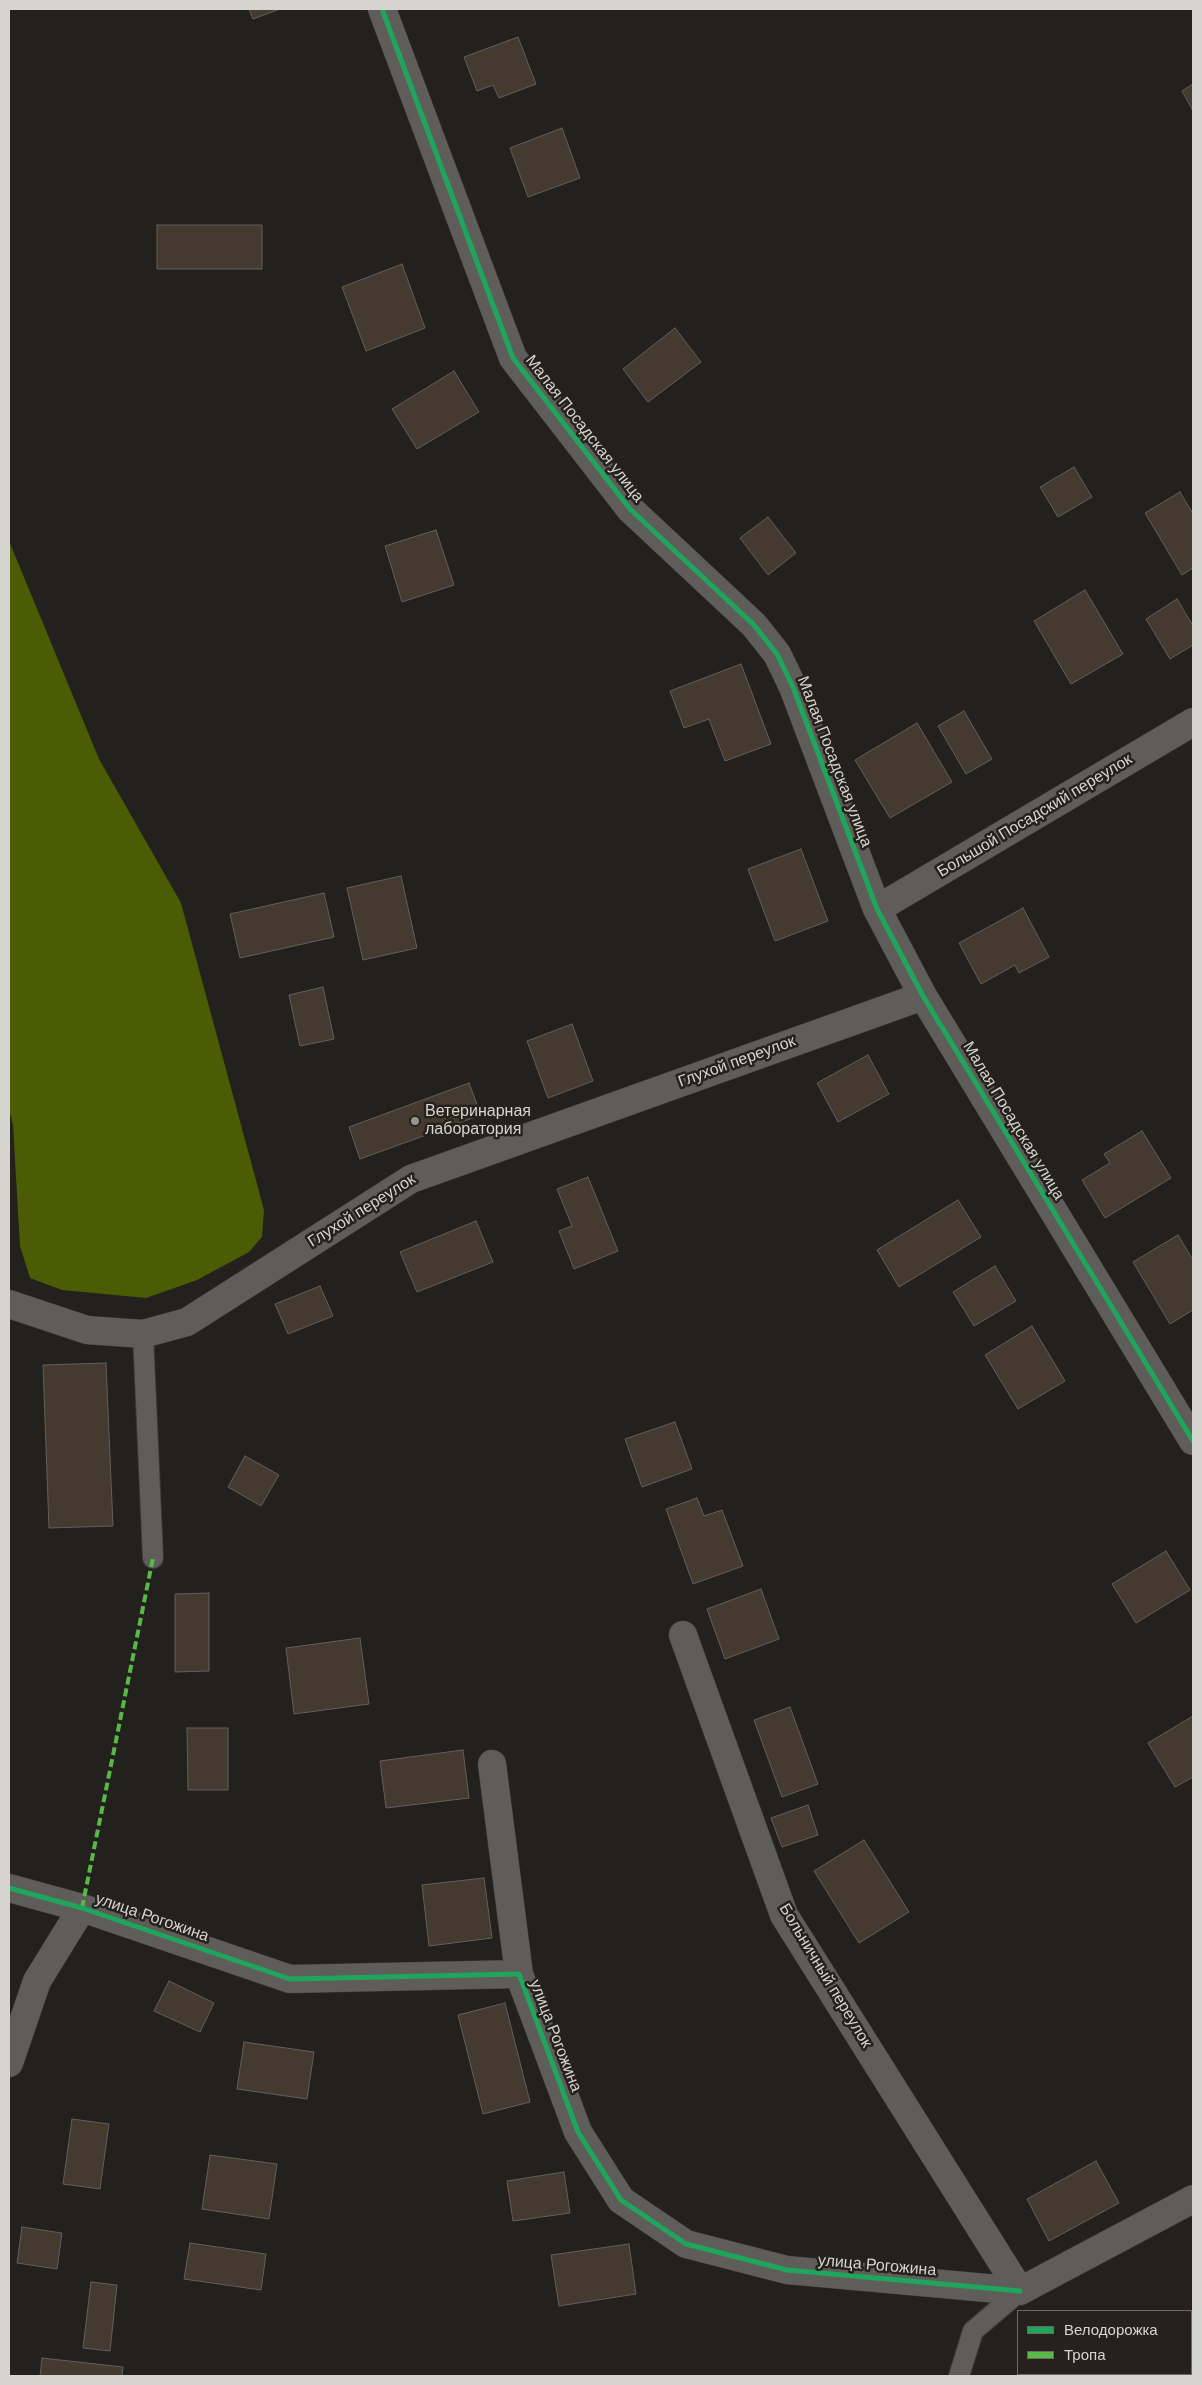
<!DOCTYPE html>
<meta charset="utf-8">
<style>
body{margin:0}
#map{position:relative;width:1202px;height:2385px;overflow:hidden;background:#23211e;font-family:"DM Sans",sans-serif}
canvas{display:block}
.frame{position:absolute;inset:0;border:10px solid #d6d4cf;pointer-events:none}
.legend{position:absolute;left:1017px;top:2310px;width:175px;height:65px;box-sizing:border-box;background:#26221b;border:1px solid #6c6963;margin:0;padding:6px 9px;list-style:none;font-size:15px;color:#d6d4cf}
.legend li{display:flex;align-items:center;gap:10px;height:25px}
.legend b{width:25px;border:1px solid #6c6963}
</style>
<div id="map">
<canvas width="1202" height="2385"></canvas>
<div class="frame"></div>
<ul class="legend">
<li><b style="height:6px;background:#20a55d"></b>Велодорожка</li>
<li><b style="height:6px;background:#58b947"></b>Тропа</li>
</ul>
</div>
<script>
const ctx = document.querySelector('canvas').getContext('2d');
ctx.lineJoin = 'round';
function fillPath(path, color) { ctx.fillStyle = color; ctx.fill(path, 'evenodd'); }
const shape = rows => new Path2D(rows.map(r => 'M' + r).join(''));
function stroke(path, color, width, dash) { ctx.strokeStyle = color; ctx.lineWidth = width; ctx.lineCap = dash ? 'butt' : 'round'; ctx.setLineDash(dash || []); ctx.stroke(path); }
function write(font, color, halo, rows, align = 'center') {
  ctx.font = font + ' "DM Sans",sans-serif'; ctx.lineWidth = 5; ctx.setLineDash([]); ctx.textBaseline = 'middle'; ctx.strokeStyle = halo; ctx.fillStyle = color; for (const [text, x, y, turn = 0] of rows) {
    ctx.save(); ctx.translate(x, y); ctx.rotate((+turn || 0) * Math.PI / 180); ctx.textAlign = isNaN(turn) ? turn : align; if (halo) ctx.strokeText(text, 0, 0); ctx.fillText(text, 0, 0); ctx.restore();
  }
}
const forest = shape([
 [9,541,99,759,181,903,264,1210,262,1237,249,1252,197,1280,146,1298,62,1290,30,1278,20,1246,13,1125,9,1109]
]);
const building = shape([
 [249,9,280,9,253,19,249,9],
 [518,37,536,84,499,98,493,85,477,91,464,57,518,37],
 [1193,84,1193,111,1182,91,1193,84],
 [562,128,580,178,528,197,510,148,562,128],
 [157,225,262,225,262,269,157,269,157,225],
 [402,264,425,328,366,351,342,287,402,264],
 [675,328,701,362,648,402,623,369,675,328],
 [454,371,479,412,417,449,392,409,454,371],
 [1074,467,1092,497,1058,517,1040,487,1074,467],
 [1180,492,1193,514,1193,568,1182,575,1145,513,1180,492],
 [768,517,796,553,768,575,740,538,768,517],
 [436,530,454,585,402,602,385,546,436,530],
 [1085,590,1123,654,1071,684,1034,621,1085,590],
 [1177,599,1193,626,1193,645,1170,659,1146,619,1177,599],
 [741,664,771,744,725,761,709,719,684,728,670,691,741,664],
 [964,711,992,759,966,774,938,726,964,711],
 [917,723,952,782,890,818,855,760,917,723],
 [801,849,828,921,775,941,748,869,801,849],
 [401,876,417,948,363,960,347,888,401,876],
 [324,893,334,937,240,958,230,914,324,893],
 [1023,908,1049,957,1019,973,1015,965,981,984,959,943,1023,908],
 [323,987,334,1039,300,1046,289,995,323,987],
 [572,1024,593,1081,548,1098,527,1041,572,1024],
 [868,1055,889,1094,838,1122,817,1083,868,1055],
 [469,1083,481,1115,360,1159,349,1127,469,1083],
 [1142,1131,1171,1178,1105,1218,1082,1180,1110,1163,1104,1154,1142,1131],
 [588,1177,618,1251,574,1269,559,1231,572,1226,557,1189,588,1177],
 [958,1200,981,1237,899,1287,877,1250,958,1200],
 [476,1221,493,1262,417,1292,400,1252,476,1221],
 [1178,1235,1193,1260,1193,1310,1170,1324,1133,1262,1178,1235],
 [995,1266,1016,1301,974,1326,953,1292,995,1266],
 [320,1286,333,1316,288,1334,275,1304,320,1286],
 [1032,1326,1065,1381,1018,1409,985,1355,1032,1326],
 [106,1363,113,1526,49,1528,43,1365,106,1363],
 [675,1422,692,1469,642,1487,625,1439,675,1422],
 [245,1456,279,1475,261,1506,228,1487,245,1456],
 [697,1498,704,1516,722,1510,743,1566,693,1584,666,1509,697,1498],
 [1166,1551,1190,1590,1136,1623,1112,1584,1166,1551],
 [761,1589,779,1639,725,1659,707,1609,761,1589],
 [209,1593,209,1671,175,1672,175,1594,209,1593],
 [360,1638,369,1704,294,1714,286,1648,360,1638],
 [790,1707,818,1784,782,1797,754,1720,790,1707],
 [1193,1716,1193,1777,1175,1787,1148,1743,1193,1716],
 [187,1728,228,1728,228,1790,188,1790,187,1728],
 [463,1750,469,1798,386,1808,380,1761,463,1750],
 [808,1805,818,1835,782,1847,771,1818,808,1805],
 [864,1840,909,1912,859,1943,814,1871,864,1840],
 [484,1878,492,1938,429,1946,422,1885,484,1878],
 [169,1981,214,2003,200,2032,154,2011,169,1981],
 [505,2003,530,2102,483,2114,458,2015,505,2003],
 [244,2042,314,2052,307,2099,237,2089,244,2042],
 [72,2119,109,2124,100,2189,63,2184,72,2119],
 [210,2155,277,2164,269,2219,202,2209,210,2155],
 [1096,2161,1119,2203,1049,2241,1027,2199,1096,2161],
 [564,2172,570,2213,513,2221,507,2181,564,2172],
 [22,2227,62,2233,57,2269,17,2263,22,2227],
 [190,2243,266,2254,261,2290,184,2279,190,2243],
 [629,2244,636,2294,559,2306,551,2255,629,2244],
 [91,2282,117,2285,110,2351,83,2348,91,2282],
 [42,2358,123,2367,122,2376,40,2376,42,2358]
]);
const lane = shape([
 [143,1334,153,1558],
 [959,2376,973,2331,1020,2291]
]);
const street = shape([
 [382,9,513,358,630,509,754,625,777,654,793,687,877,909,923,996,1193,1441],
 [877,909,1193,722],
 [9,1304,87,1330,143,1334,187,1322,411,1179,923,996],
 [683,1635,784,1915,1020,2291],
 [492,1764,519,1974],
 [9,1888,82,1908,290,1979,519,1974,578,2132,621,2200,686,2244,787,2270,1020,2291],
 [9,2063,37,1981,82,1908],
 [1020,2291,1193,2199]
]);
const quiet = shape([
 [82,1908,153,1558]
]);
const cycleway = shape([
 [382,9,513,358,630,509,754,625,777,654,793,687,877,909,923,996,1193,1441],
 [9,1888,82,1908,290,1979,519,1974,578,2132,621,2200,686,2244,787,2270,1020,2291]
]);
const markers = [
 [415,1121,5,"#979591"]
];
const streetNames = [
 ["Малая Посадская улица",584,429,52],
 ["Малая Посадская улица",834,762,69],
 ["Большой Посадский переулок",1035,816,-31],
 ["Глухой переулок",737,1062,-20],
 ["Малая Посадская улица",1013,1121,59],
 ["Глухой переулок",362,1211,-32],
 ["улица Рогожина",152,1918,19],
 ["Больничный переулок",825,1976,59],
 ["улица Рогожина",555,2036,69],
 ["улица Рогожина",877,2266,5]
];
const poiNames = [
 ["Ветеринарная",425,1112],
 ["лаборатория",425,1130]
];
fillPath(forest, '#4b5c05');
fillPath(building, '#443a30');
stroke(building, '#625f5c', 1);
stroke(lane, '#3c3b38', 22);
stroke(street, '#3c3b38', 29);
stroke(lane, '#5f5d5a', 20);
stroke(street, '#5f5d5a', 28);
stroke(quiet, '#58b947', 4, [8, 4]);
stroke(cycleway, '#20a55d', 5);
for (const [x, y, r, color] of markers) { const dot = new Path2D(); dot.arc(x, y, r, 0, 2 * Math.PI); ctx.fillStyle = color; ctx.fill(dot); stroke(dot, '#26221b', 2); }
write('16px', '#d6d4cf', '#26221b', streetNames);
write('16px', '#d6d4cf', '#26221b', poiNames, 'left');
</script>
